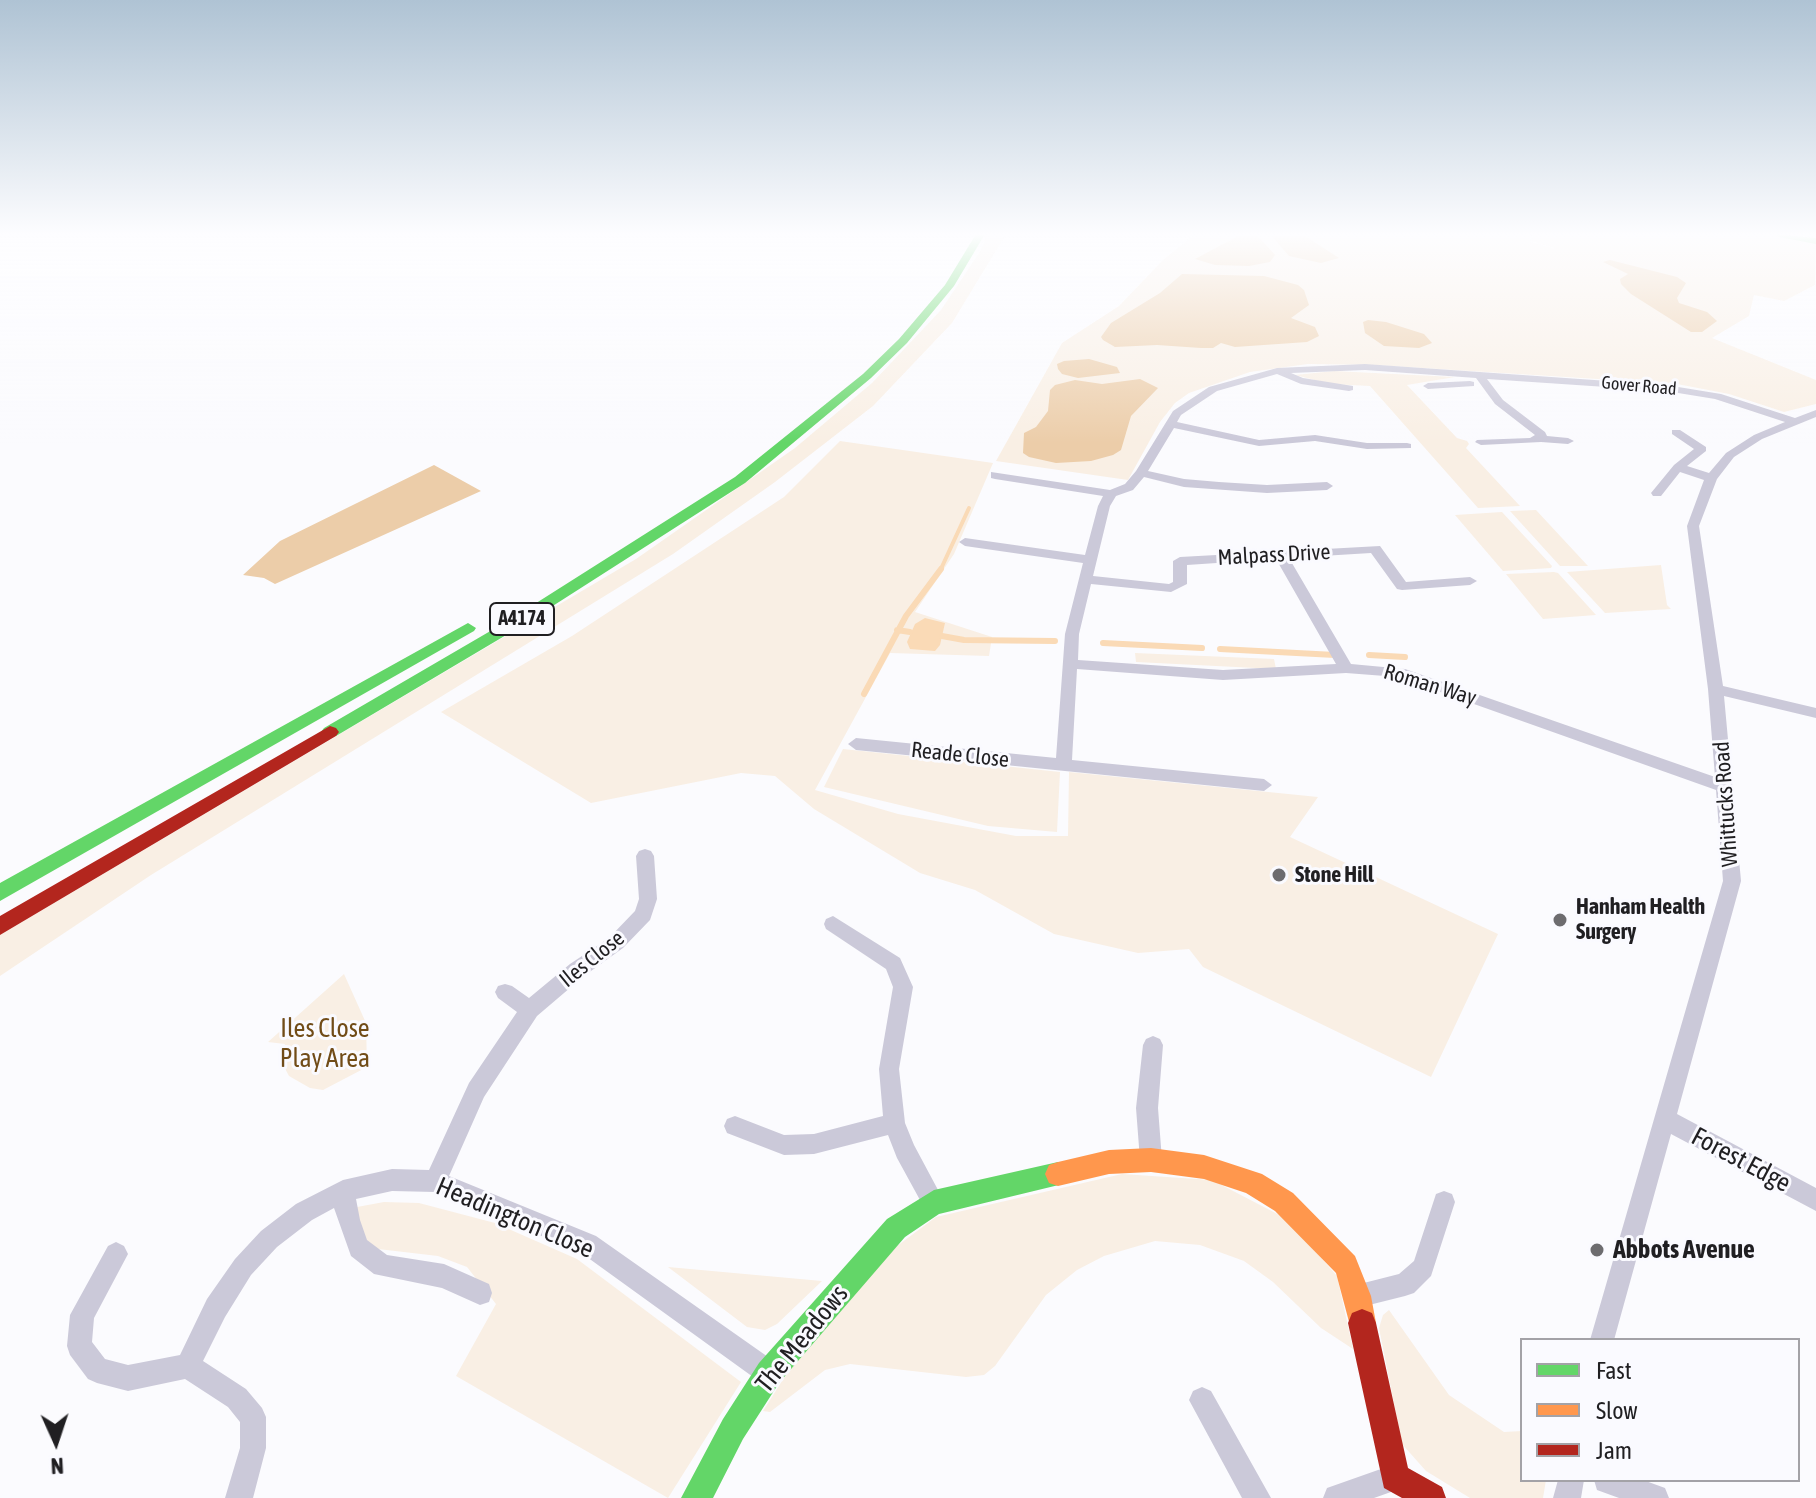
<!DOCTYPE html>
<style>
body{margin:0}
#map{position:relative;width:1816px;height:1498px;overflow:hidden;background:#fbfbfe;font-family:"Asap Condensed",sans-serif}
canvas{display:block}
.legend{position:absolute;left:1520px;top:1338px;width:280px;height:144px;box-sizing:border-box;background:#fafaff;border:2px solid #a3a2a7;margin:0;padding:10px 14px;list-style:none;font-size:24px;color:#201f22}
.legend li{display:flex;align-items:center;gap:16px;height:40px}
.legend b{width:40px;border:2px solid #a3a2a7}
.north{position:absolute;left:16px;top:1402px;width:80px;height:80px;-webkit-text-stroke:6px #fafaff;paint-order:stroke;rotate:177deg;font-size:22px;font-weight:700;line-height:32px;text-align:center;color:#201f22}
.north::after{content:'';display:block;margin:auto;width:28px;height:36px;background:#201f22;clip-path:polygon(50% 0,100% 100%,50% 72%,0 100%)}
</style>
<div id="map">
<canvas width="1816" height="1498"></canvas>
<ul class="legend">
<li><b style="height:10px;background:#63d668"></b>Fast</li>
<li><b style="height:10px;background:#ff974d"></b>Slow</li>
<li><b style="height:10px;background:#b3261e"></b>Jam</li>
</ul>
<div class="north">N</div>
</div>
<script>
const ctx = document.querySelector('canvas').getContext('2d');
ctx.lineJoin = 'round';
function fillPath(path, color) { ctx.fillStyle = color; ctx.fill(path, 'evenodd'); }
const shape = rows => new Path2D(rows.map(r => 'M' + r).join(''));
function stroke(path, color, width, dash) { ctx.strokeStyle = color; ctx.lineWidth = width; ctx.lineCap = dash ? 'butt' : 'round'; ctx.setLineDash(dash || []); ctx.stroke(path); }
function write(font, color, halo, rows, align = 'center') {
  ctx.font = font + ' "Asap Condensed",sans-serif'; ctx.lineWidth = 6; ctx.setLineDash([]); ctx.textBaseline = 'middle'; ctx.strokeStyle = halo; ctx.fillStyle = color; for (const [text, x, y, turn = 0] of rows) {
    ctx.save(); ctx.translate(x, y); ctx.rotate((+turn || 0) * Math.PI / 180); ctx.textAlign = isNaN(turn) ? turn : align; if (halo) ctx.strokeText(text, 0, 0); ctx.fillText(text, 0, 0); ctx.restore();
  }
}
const green = shape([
 [987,234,1006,234,952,323,873,406,775,482,673,554,151,875,0,976,0,935,636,559,795,448,872,383,941,310,981,250],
 [1195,234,1532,234,1530,242,1560,250,1531,241,1534,234,1773,234,1816,243,1815,285,1784,301,1754,295,1749,316,1712,338,1816,380,1816,404,1784,412,1729,394,1677,384,1375,365,1308,364,1250,372,1189,393,1175,403,1160,422,1128,480,996,461,1062,343,1119,306,1163,260],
 [1334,371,1455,377,1407,385,1457,438,1467,441,1469,444,1466,448,1520,506,1478,508,1370,386,1330,384,1295,375],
 [840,441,993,463,954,554,915,612,992,637,989,656,890,653,815,790,898,814,1016,836,1068,836,1069,772,1318,797,1290,837,1498,934,1431,1077,1203,967,1189,949,1138,953,1054,934,975,890,920,873,814,809,775,776,741,773,591,803,441,712,572,636,784,497],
 [1536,510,1588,566,1560,566,1510,511],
 [1502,512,1552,566,1551,568,1503,571,1455,515],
 [1661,565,1667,605,1671,609,1605,613,1567,572],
 [1554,572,1558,573,1596,615,1543,619,1506,574],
 [1135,653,1274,659,1276,669,1136,662],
 [843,749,1060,772,1057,832,988,826,824,787],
 [344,974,366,1023,367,1067,323,1090,310,1088,289,1076,281,1061,285,1044,268,1042],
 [1122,1174,1212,1180,1287,1219,1337,1276,1353,1349,1321,1328,1273,1282,1244,1261,1200,1245,1155,1241,1104,1256,1077,1270,1046,1295,995,1366,984,1375,966,1377,850,1364,825,1370,770,1412,763,1411,801,1351,897,1246,936,1217],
 [384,1202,419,1203,495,1223,577,1259,741,1382,668,1498,456,1376,496,1304,467,1267,438,1256,378,1249,362,1237,357,1207],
 [668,1267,822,1281,777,1324,765,1330,747,1327],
 [1389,1310,1449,1395,1504,1432,1522,1431,1522,1480,1546,1480,1543,1498,1470,1498,1426,1471,1402,1444,1379,1328,1383,1315]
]);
const forest = shape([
 [1242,234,1257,235,1275,255,1270,262,1249,266,1215,265,1195,259],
 [1270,234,1302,234,1339,258,1321,263,1289,256],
 [1610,260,1677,277,1686,283,1677,298,1679,303,1707,312,1717,321,1702,332,1691,332,1631,294,1621,284,1620,279,1628,274,1603,262],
 [1182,274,1264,276,1298,285,1304,290,1309,305,1291,318,1315,327,1319,336,1307,342,1235,347,1221,343,1213,348,1201,348,1157,345,1115,347,1103,340,1101,337,1111,323,1160,293],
 [1368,320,1386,322,1424,334,1432,343,1419,348,1384,346,1365,333,1363,322],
 [1089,359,1117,367,1120,373,1078,378,1062,374,1058,369,1057,364,1064,361],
 [1140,379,1158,388,1131,416,1121,450,1113,455,1091,461,1056,463,1029,457,1023,453,1024,433,1036,427,1048,411,1050,390,1055,385,1075,380,1102,384],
 [434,465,481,491,275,584,264,578,243,575,280,541]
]);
const water = shape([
 [925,618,945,623,940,645,935,651,910,649,907,642,915,624]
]);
const streamFar1 = shape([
 [940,571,969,508]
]);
const stream = shape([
 [897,630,910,632],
 [942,636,964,640,1055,641],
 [1103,643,1202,648],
 [1220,649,1335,655],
 [1369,655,1405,657],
 [864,694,906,616,941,569]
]);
const street = shape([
 [1365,364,1666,385,1721,394,1795,418,1816,410,1816,417,1762,439,1734,457,1717,479,1699,526,1723,686,1816,708,1816,718,1724,696,1741,881,1677,1114,1816,1188,1816,1211,1671,1134,1614,1340,1590,1340,1723,881,1716,790,1398,677,1346,673,1223,680,1077,669,1072,760,1264,779,1272,785,1264,791,856,750,848,744,856,738,1056,758,1065,634,1083,563,965,546,959,542,965,538,1085,555,1098,506,1103,496,995,479,991,478,991,472,1110,490,1125,484,1136,471,1173,411,1209,387,1277,368,1365,364],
 [1365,370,1476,378,1495,404,1535,435,1530,438,1477,440,1475,442,1481,445,1541,442,1568,444,1574,441,1568,438,1547,436,1545,432,1503,400,1487,379,1666,391,1715,399,1785,422,1754,435,1726,453,1709,473,1687,466,1706,451,1706,447,1680,430,1672,430,1672,434,1694,449,1674,465,1651,493,1653,496,1661,496,1680,472,1704,480,1687,526,1708,689,1715,777,1405,669,1351,664,1289,558,1371,553,1397,589,1402,590,1470,585,1477,581,1470,577,1406,582,1380,546,1180,557,1173,561,1173,582,1169,584,1093,576,1110,506,1116,496,1133,490,1144,477,1184,487,1267,493,1327,490,1333,486,1327,482,1267,485,1219,482,1184,479,1148,471,1174,428,1259,446,1315,441,1367,449,1411,448,1411,444,1407,443,1367,443,1315,435,1259,440,1177,422,1181,415,1217,391,1277,374,1301,384,1349,391,1353,390,1353,386,1303,378,1291,373,1365,370],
 [1276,559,1336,664,1223,670,1078,660,1079,634,1091,584,1171,592,1187,584,1187,565,1276,559],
 [1470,381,1474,382,1474,386,1428,389,1423,386,1428,383,1470,381],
 [645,849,651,851,654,856,657,899,650,920,623,948,584,976,537,1016,484,1097,449,1176,596,1236,778,1364,782,1373,778,1382,769,1386,760,1382,580,1252,435,1192,392,1191,356,1199,360,1220,367,1240,387,1255,444,1264,489,1284,492,1293,489,1302,480,1305,442,1288,374,1274,351,1256,334,1208,312,1220,277,1247,251,1275,225,1317,203,1361,246,1389,262,1408,266,1417,266,1448,253,1498,225,1498,240,1448,240,1422,228,1407,185,1379,128,1391,97,1383,88,1379,70,1355,67,1346,70,1315,108,1246,116,1242,124,1246,128,1254,94,1318,92,1342,105,1359,128,1365,180,1355,207,1299,235,1259,261,1231,296,1204,343,1180,392,1169,429,1170,469,1083,517,1012,498,998,495,992,498,986,505,984,512,986,529,998,570,964,609,938,635,911,639,899,636,856,639,851,645,849],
 [833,916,900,958,913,987,899,1069,905,1123,914,1145,945,1203,942,1211,934,1214,926,1211,897,1158,888,1135,814,1154,784,1155,727,1133,724,1126,727,1119,735,1116,784,1135,814,1134,883,1116,879,1069,893,987,886,969,826,929,824,924,826,919,833,916],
 [1153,1036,1160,1039,1163,1045,1158,1108,1162,1160,1159,1168,1151,1171,1143,1168,1140,1160,1136,1108,1143,1045,1146,1039,1153,1036],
 [1444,1191,1452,1194,1455,1202,1431,1276,1414,1293,1405,1296,1357,1308,1348,1305,1345,1296,1348,1287,1399,1274,1414,1261,1436,1194,1444,1191],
 [1202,1387,1211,1391,1271,1498,1242,1498,1189,1400,1193,1391,1202,1387],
 [1395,1464,1405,1467,1408,1477,1405,1487,1374,1498,1323,1498,1327,1488,1395,1464],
 [1558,1480,1584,1480,1581,1498,1553,1498,1558,1480],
 [1594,1480,1643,1480,1665,1488,1669,1498,1619,1498,1597,1490,1594,1480]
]);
const fast = shape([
 [976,234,985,234,954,286,907,343,871,378,745,483,523,625,336,736,324,736,321,732,324,728,511,619,735,477,863,374,899,339,945,285,976,234],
 [1775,234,1816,238,1816,244,1779,237,1775,234],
 [468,623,476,628,474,631,0,901,0,883,468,623],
 [1058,1162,1067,1165,1071,1174,1067,1183,939,1214,905,1237,779,1383,743,1439,713,1498,681,1498,723,1419,759,1363,887,1219,934,1190,1058,1162]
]);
const slow = shape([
 [1151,1148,1204,1155,1262,1174,1293,1193,1355,1256,1371,1296,1376,1323,1372,1333,1362,1337,1352,1333,1336,1273,1275,1211,1246,1193,1204,1179,1151,1172,1109,1174,1058,1186,1049,1183,1045,1174,1049,1165,1058,1162,1109,1150,1151,1148]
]);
const jam = shape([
 [330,726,336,728,339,732,336,736,0,935,0,916,330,726],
 [1362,1309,1372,1313,1376,1323,1408,1468,1442,1487,1446,1498,1402,1498,1384,1488,1348,1323,1352,1313,1362,1309]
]);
const markers = [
 [1279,875,8,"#6d6c6f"],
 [1560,920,8,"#6d6c6f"],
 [1597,1250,8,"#6d6c6f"]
];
const farStreetnames = [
 ["Gover Road",1639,386,5]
];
const shields = [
 [522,619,64]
];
const shieldNames = [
 ["A4174",522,619]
];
const streetNames = [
 ["Malpass Drive",1274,555,-3],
 ["Roman Way",1430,685,17],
 ["Reade Close",960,755,6],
 ["Whittucks Road",1726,804,-94],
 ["Iles Close",592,959,-39]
];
const poiNames = [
 ["Stone Hill",1295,875],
 ["Hanham Health",1576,907],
 ["Surgery",1576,932]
];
const nearParknames = [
 ["Iles Close",325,1029],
 ["Play Area",325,1059]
];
const nearStreetnames = [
 ["Forest Edge",1741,1160,28],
 ["Headington Close",515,1218,23],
 ["The Meadows",802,1339,-51]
];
const nearPoinames = [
 ["Abbots Avenue",1613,1250]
];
fillPath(green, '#f9efe4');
fillPath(forest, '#eccda9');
fillPath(water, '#fadab6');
stroke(streamFar1, '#fadab6', 4);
stroke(stream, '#fadab6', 6);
fillPath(street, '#cbc9d9');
fillPath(fast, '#63d668');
fillPath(slow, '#ff974d');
fillPath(jam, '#b3261e');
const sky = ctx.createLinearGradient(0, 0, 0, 443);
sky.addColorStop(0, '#afc3d4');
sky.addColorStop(0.53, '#fdfdff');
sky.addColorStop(1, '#fdfdff00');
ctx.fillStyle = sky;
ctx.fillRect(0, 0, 1816, 443);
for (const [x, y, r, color] of markers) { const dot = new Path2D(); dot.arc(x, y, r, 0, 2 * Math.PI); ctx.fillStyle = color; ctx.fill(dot); stroke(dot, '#fafaff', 3); }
write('18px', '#201f22', '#fafaff', farStreetnames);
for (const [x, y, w] of shields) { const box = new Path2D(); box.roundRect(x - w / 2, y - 16, w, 32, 6); ctx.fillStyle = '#fafaff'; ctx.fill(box); stroke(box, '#201f22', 2); }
write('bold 20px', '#201f22', null, shieldNames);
write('22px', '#201f22', '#fafaff', streetNames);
write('bold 22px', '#201f22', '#fafaff', poiNames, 'left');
write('26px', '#714c18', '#fafaff', nearParknames);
write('26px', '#201f22', '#fafaff', nearStreetnames);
write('bold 26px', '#201f22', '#fafaff', nearPoinames, 'left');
</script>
